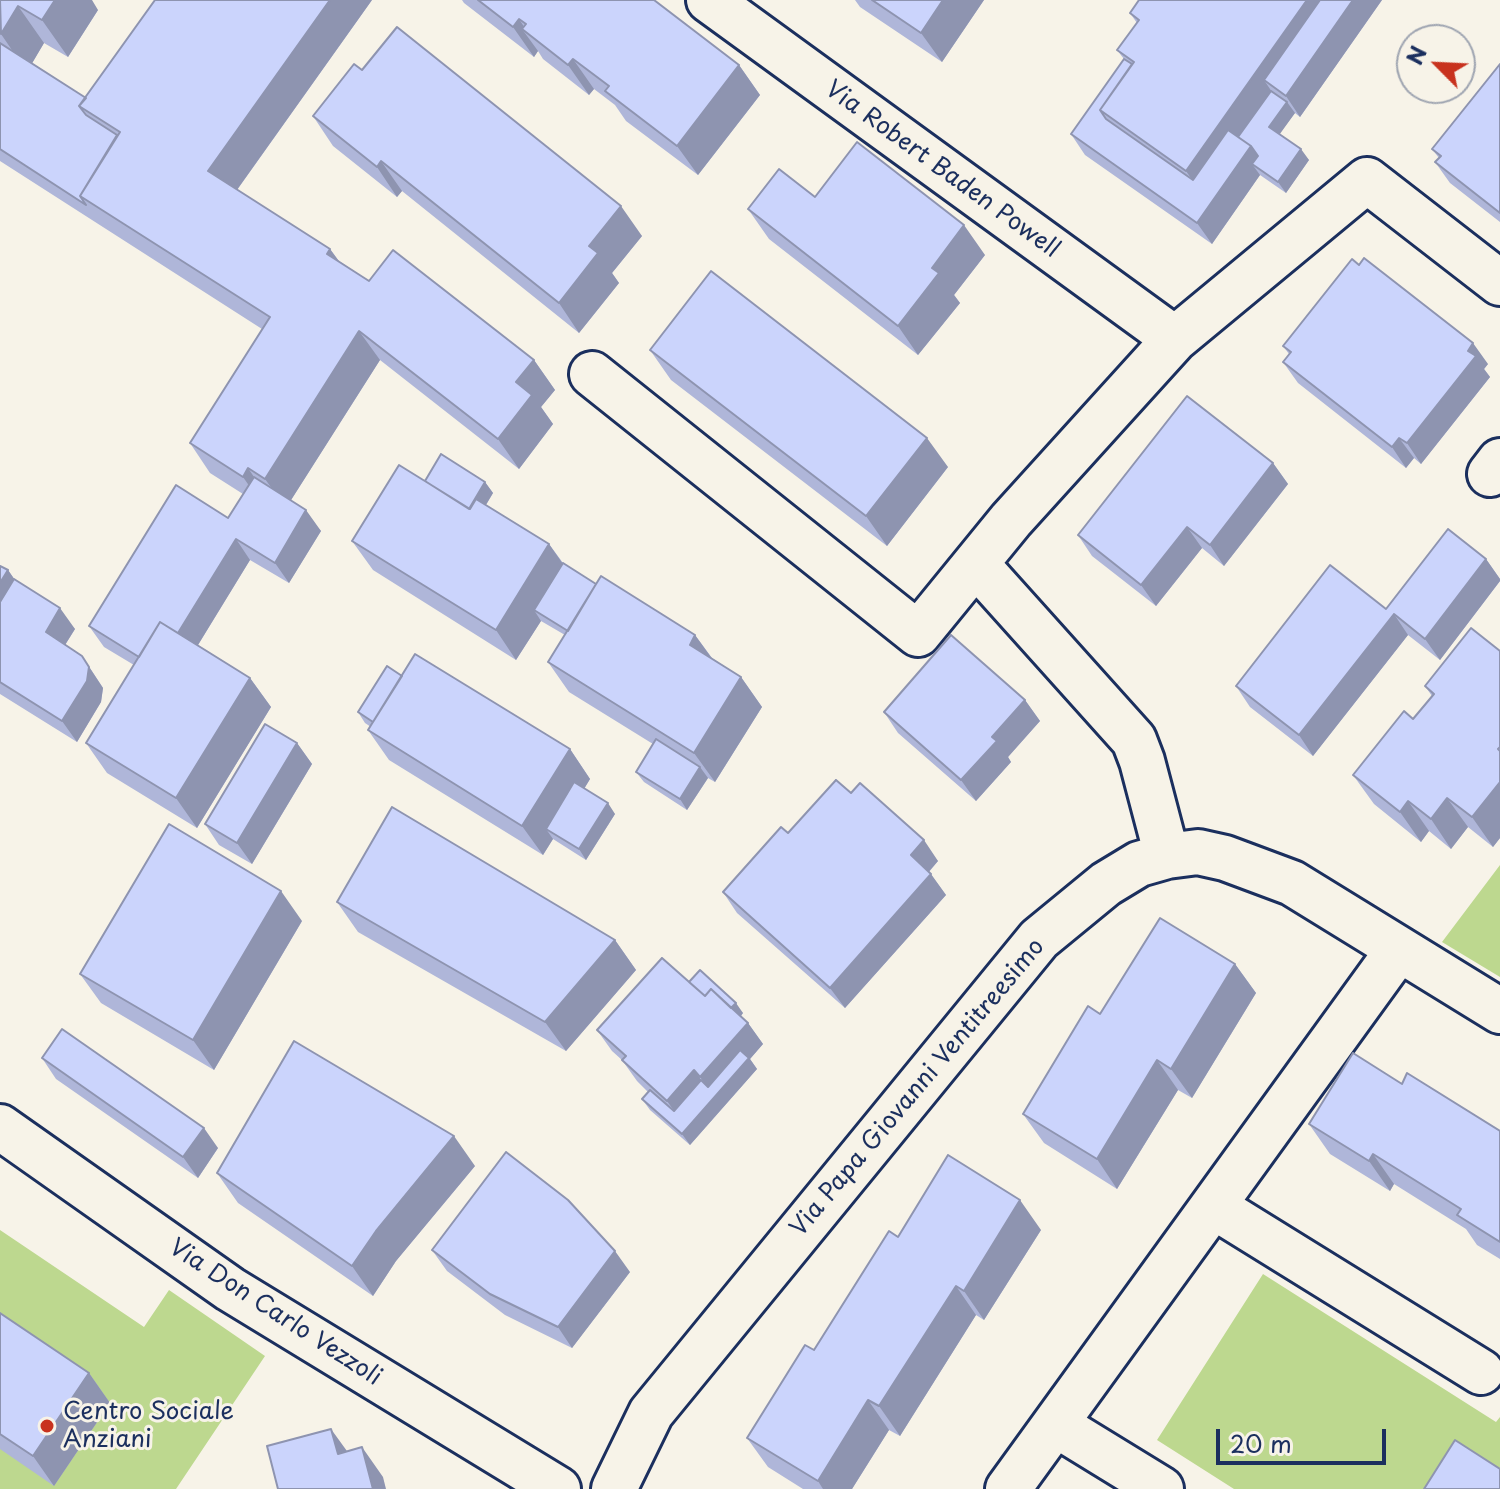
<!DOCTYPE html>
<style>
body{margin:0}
#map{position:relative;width:1500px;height:1489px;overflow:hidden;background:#f7f3e8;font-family:"Playpen Sans",sans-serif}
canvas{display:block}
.north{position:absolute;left:1396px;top:24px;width:80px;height:80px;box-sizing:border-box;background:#f7f3e8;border:2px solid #9fa5b1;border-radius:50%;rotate:294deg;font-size:22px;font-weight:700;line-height:32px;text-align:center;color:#1b2f5e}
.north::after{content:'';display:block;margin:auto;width:28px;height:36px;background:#c8321e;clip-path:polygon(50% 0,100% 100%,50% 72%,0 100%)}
.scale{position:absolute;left:1216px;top:1429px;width:170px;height:36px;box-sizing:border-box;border:4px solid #1b2f5e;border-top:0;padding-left:10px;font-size:24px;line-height:28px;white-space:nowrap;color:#1b2f5e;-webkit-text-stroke:6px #f7f3e8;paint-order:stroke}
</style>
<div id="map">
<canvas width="1500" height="1489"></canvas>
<div class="north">N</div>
<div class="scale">20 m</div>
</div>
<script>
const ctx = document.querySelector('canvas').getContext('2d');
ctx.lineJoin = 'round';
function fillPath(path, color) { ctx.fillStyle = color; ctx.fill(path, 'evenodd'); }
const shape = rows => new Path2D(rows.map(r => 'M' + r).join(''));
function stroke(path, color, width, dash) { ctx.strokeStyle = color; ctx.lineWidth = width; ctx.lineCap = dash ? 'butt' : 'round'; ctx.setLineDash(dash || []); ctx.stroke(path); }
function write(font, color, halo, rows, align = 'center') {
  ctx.font = font + ' "Playpen Sans",sans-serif'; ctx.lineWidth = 6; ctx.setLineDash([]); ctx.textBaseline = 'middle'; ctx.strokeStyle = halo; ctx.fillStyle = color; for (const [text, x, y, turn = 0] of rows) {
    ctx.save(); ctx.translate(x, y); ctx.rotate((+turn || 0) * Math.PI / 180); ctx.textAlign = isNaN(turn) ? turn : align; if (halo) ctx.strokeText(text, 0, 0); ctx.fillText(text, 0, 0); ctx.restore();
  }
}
const green = shape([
 [1500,865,1500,977,1442,942],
 [0,1230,144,1327,169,1290,265,1356,176,1489,0,1489],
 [1263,1274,1496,1422,1500,1417,1500,1489,1234,1489,1157,1440]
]);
const minor = shape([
 [709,0,1175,339],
 [592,374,918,634,1011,520,1175,339,1367,180,1500,283],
 [1490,474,1500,461],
 [976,564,1134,740,1142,761,1167,856],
 [0,1127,230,1289,558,1489],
 [1213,1206,1481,1372],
 [1055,1424,1161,1489],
 [614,1489,651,1413,1039,939,1106,884,1139,864,1167,856,1198,852,1225,858,1292,883,1500,1011],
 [1008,1489,1399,949]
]);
const wall = shape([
 [0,0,98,10,68,57,44,43,32,63,86,98,372,0,237,190,330,249,339,261,369,281,534,360,555,390,541,407,553,424,519,469,380,360,291,500,321,531,289,583,250,560,198,645,250,678,271,707,197,828,107,773,86,743,134,665,104,647,89,626,228,518,243,494,210,473,190,443,262,329,0,161],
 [462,0,654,0,739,65,760,95,698,175,626,121,615,105,594,89,589,95,543,59,538,51,534,57,464,3],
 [855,0,984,0,942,62,860,7],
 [1382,0,1300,117,1295,113,1279,134,1309,160,1286,193,1260,175,1212,244,1085,155,1071,134,1124,59,1117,50,1137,23,1130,13],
 [1500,64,1500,222,1450,183,1435,162,1439,158,1432,149],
 [362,70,642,236,612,273,619,283,579,333,402,191,397,197,333,146,313,116],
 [815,197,985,255,954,295,960,303,918,355,769,239,748,209],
 [1283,346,1488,364,1484,369,1490,377,1421,464,1414,458,1406,468,1298,383,1283,362,1289,354],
 [650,350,948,467,887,546,671,380],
 [1273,463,1288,484,1224,566,1202,548,1156,606,1092,556,1078,535],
 [425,481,485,482,493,493,486,505,549,544,563,563,596,584,695,635,712,658,741,677,762,707,715,782,708,778,687,810,644,782,636,772,653,744,569,692,548,662,565,635,541,621,516,660,373,570,352,541],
 [1486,559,1500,579,1500,581,1440,660,1408,635,1313,756,1250,707,1236,686,1386,609],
 [0,566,8,570,14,579,75,629,65,645,82,656,103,688,101,702,77,742,0,694],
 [1500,651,1500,838,1493,847,1468,827,1451,849,1429,831,1421,842,1374,804,1353,775,1413,719,1432,696,1425,686],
 [402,676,570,749,590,779,584,789,615,814,586,860,553,839,543,855,389,760,368,730,371,727,365,723,358,712],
 [1025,700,1040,721,1008,757,1011,762,976,801,898,733,884,712],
 [297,743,312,764,252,864,219,845,205,824],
 [851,793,938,861,929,872,946,895,845,1008,737,913,723,892,788,833],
 [337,902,615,940,636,970,566,1051,358,932],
 [302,921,214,1070,101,1003,80,974],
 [1235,964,1256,993,1192,1098,1178,1090,1117,1189,1044,1143,1023,1114],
 [689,982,743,1013,741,1016,748,1023,763,1044,750,1059,757,1069,690,1145,650,1110,642,1099,648,1092,637,1081,622,1060,612,1051,597,1030],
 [42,1058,218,1148,198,1178,56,1079],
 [1402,1084,1500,1131,1500,1259,1477,1245,1466,1229,1394,1184,1390,1191,1330,1154,1309,1124],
 [475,1166,396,1261,373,1296,238,1203,217,1173],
 [1041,1230,984,1320,976,1315,900,1436,889,1430,852,1489,803,1489,768,1467,747,1438,814,1350,898,1237],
 [432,1250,630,1272,572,1348,505,1315,447,1271],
 [0,1313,89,1373,110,1403,54,1486,0,1449]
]);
const shadedWall = shape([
 [55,0,92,0,98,10,68,57,42,20],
 [330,0,372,0,229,201,208,171],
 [943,0,984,0,942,62,921,33],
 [1307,0,1327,0,1264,80,1278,101,1207,201,1186,171],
 [1330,0,1382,0,1300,117,1286,96],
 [18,6,44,43,27,72,1,34],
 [519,19,530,36,522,29,538,51,534,57,513,27],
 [573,59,594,89,589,95,568,65],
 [739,65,760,95,698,175,677,146],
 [1287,102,1295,113,1277,138,1269,127],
 [1251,146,1266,167,1252,164,1260,175,1212,244,1197,223],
 [1301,149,1309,160,1286,193,1278,182],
 [381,161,402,191,397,197,377,167],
 [621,206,642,236,612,273,619,283,579,333,559,303,589,246],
 [964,225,985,255,954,295,960,303,918,355,898,326,932,268],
 [330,249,351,278,327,254],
 [359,331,380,360,286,508,265,479],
 [1473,343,1488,364,1484,369,1490,377,1421,464,1407,443],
 [534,360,555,390,541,407,553,424,519,469,498,439,516,382],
 [927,438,948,467,887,546,866,516],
 [1399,438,1414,458,1406,468,1392,447],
 [1273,463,1288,484,1224,566,1210,545],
 [248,468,268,498,264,507,243,477],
 [485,482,493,493,472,528,465,517],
 [306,510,321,531,289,583,275,563],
 [1187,527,1202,548,1156,606,1141,585],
 [236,539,250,560,190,658,176,637],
 [549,544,570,574,534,610,541,621,516,660,496,630],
 [1486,559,1500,579,1500,581,1440,660,1425,639],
 [8,570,29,600,0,646,0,583],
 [60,608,75,629,60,653,46,632],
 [1394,614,1408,635,1313,756,1299,735],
 [695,635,716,664,690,645],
 [82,656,103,688,101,702,77,742,62,721],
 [741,677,762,707,715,782,694,753],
 [250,678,271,707,197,828,176,798],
 [1025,700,1040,721,1008,757,1011,762,976,801,961,780,992,737],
 [297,743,312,764,252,864,237,843],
 [570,749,590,779,556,835,546,829,553,839,543,855,522,826],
 [700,767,708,778,687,810,680,799],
 [1500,782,1500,838,1493,847,1472,817],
 [1447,798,1468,827,1451,849,1431,819],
 [1408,801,1429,831,1421,842,1400,812],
 [608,803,615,814,586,860,579,849],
 [924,840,938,861,925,876,911,855],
 [931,874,946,895,845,1008,830,988],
 [281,891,302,921,214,1070,193,1040],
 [615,940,636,970,566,1051,545,1022],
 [1235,964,1256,993,1192,1098,1171,1069],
 [736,1003,743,1013,737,1021,729,1010],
 [748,1023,763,1044,750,1059,757,1069,690,1145,682,1134,715,1097,700,1077],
 [1157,1060,1178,1090,1117,1189,1097,1159],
 [694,1070,709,1091,682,1122,667,1101],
 [204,1128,218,1148,198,1178,183,1157],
 [454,1136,475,1166,396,1261,373,1296,352,1266,376,1231],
 [1373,1154,1394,1184,1390,1191,1369,1161],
 [1020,1200,1041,1230,984,1320,964,1291],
 [615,1251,630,1272,572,1348,558,1327],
 [956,1286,976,1315,900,1436,879,1406],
 [89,1373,110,1403,54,1486,33,1456],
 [868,1400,889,1430,852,1489,823,1489,818,1481],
 [331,1429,352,1458,338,1454],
 [362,1447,383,1477,386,1489,373,1489]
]);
const building = shape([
 [0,0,55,0,42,20,18,6,1,34,0,0],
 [155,0,330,0,208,171,330,249,327,254,369,281,393,250,534,360,516,382,532,395,498,439,359,331,265,479,248,468,243,477,190,443,270,317,80,196,120,132,79,106,155,0],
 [478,0,654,0,739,65,677,146,605,91,609,86,573,59,568,65,522,29,526,24,519,19,513,27,478,0],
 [872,0,943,0,921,33,872,0],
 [1139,0,1307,0,1186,171,1100,110,1134,62,1117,50,1139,20,1130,13,1139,0],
 [1320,0,1353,0,1286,96,1264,80,1320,0],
 [397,27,621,206,589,246,598,253,559,303,381,161,377,167,313,116,354,64,362,70,397,27],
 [0,43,86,98,79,106,86,115,117,135,80,196,86,205,0,149,0,43],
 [1124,59,1132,64,1100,110,1106,119,1193,180,1228,130,1251,146,1197,223,1071,134,1124,59],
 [1500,64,1500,213,1435,162,1441,156,1432,149,1500,64],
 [1271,91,1287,102,1269,127,1301,149,1278,182,1252,164,1258,156,1251,146,1238,137,1271,91],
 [857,142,964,225,932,268,939,273,898,326,748,209,779,169,815,197,857,142],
 [1364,258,1473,343,1468,351,1476,356,1407,443,1399,438,1392,447,1283,362,1291,352,1283,346,1352,259,1359,265,1364,258],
 [711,271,927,438,866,516,650,350,711,271],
 [1187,396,1273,463,1210,545,1187,527,1141,585,1078,535,1187,396],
 [441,454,485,482,469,509,425,481,441,454],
 [399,465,470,509,476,499,549,544,496,630,352,541,399,465],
 [254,477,306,510,275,563,236,539,178,633,160,622,139,657,89,626,176,485,228,518,254,477],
 [1448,529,1486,559,1425,639,1394,614,1299,735,1236,686,1330,565,1386,609,1448,529],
 [563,563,596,584,568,631,534,610,563,563],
 [0,566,8,570,0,583,0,566],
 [601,576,695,635,690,645,741,677,694,753,548,662,601,576],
 [14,579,60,608,46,632,82,656,89,667,87,681,62,721,0,682,0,602,14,579],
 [160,622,250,678,176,798,86,743,160,622],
 [1471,628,1500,651,1500,747,1498,749,1500,751,1500,782,1472,817,1447,798,1431,819,1408,801,1400,812,1353,775,1404,711,1413,719,1434,694,1425,686,1471,628],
 [951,635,1025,700,992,737,997,741,961,780,884,712,951,635],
 [415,654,570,749,522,826,368,730,415,654],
 [387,666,402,676,373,722,358,712,387,666],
 [265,724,297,743,237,843,205,824,265,724],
 [656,739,700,767,680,799,636,772,656,739],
 [836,780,851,793,860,783,924,840,911,855,931,874,830,988,723,892,781,827,788,833,836,780],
 [574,782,608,803,579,849,546,829,574,782],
 [392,807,615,940,545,1022,337,902,392,807],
 [169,824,281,891,193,1040,80,974,169,824],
 [1160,918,1235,964,1171,1069,1157,1060,1097,1159,1023,1114,1088,1006,1100,1014,1160,918],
 [662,958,705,996,711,989,748,1023,700,1077,694,1070,667,1101,622,1060,626,1056,597,1030,662,958],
 [700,970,736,1003,731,1008,711,989,705,996,689,982,700,970],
 [62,1029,204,1128,183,1157,42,1058,62,1029],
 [294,1041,454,1136,376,1231,352,1266,217,1173,294,1041],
 [740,1050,749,1058,682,1134,642,1099,650,1090,674,1111,701,1080,708,1087,740,1050],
 [1353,1053,1402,1084,1407,1073,1500,1131,1500,1242,1457,1215,1461,1209,1373,1154,1369,1161,1309,1124,1353,1053],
 [506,1152,568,1200,615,1251,558,1327,490,1294,432,1250,506,1152],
 [948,1155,1020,1200,964,1291,956,1286,879,1406,868,1400,818,1481,747,1438,805,1345,814,1350,889,1231,898,1237,948,1155],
 [0,1313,89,1373,33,1456,0,1434,0,1313],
 [331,1429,338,1454,362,1447,373,1489,278,1489,267,1446,331,1429],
 [1455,1440,1500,1469,1500,1489,1424,1489,1455,1440]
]);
const markers = [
 [47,1426,8,"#c8321e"]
];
const streetNames = [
 ["Via Robert Baden Powell",942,170,36],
 ["Via Papa Giovanni Ventitreesimo",918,1088,-50],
 ["Via Don Carlo Vezzoli",275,1313,33]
];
const poiNames = [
 ["Centro Sociale",63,1412],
 ["Anziani",63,1440]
];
fillPath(green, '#bdd88f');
stroke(minor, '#1b2f5e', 50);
stroke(minor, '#f7f3e8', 44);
fillPath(wall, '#afb6d9');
fillPath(shadedWall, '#8e94b0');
fillPath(building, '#cbd4fc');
stroke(building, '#8e94b0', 2);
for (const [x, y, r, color] of markers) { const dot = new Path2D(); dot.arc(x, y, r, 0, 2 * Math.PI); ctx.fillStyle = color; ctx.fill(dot); stroke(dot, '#f7f3e8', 3); }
write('24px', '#1b2f5e', '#f7f3e8', streetNames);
write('24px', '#1b2f5e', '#f7f3e8', poiNames, 'left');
</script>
